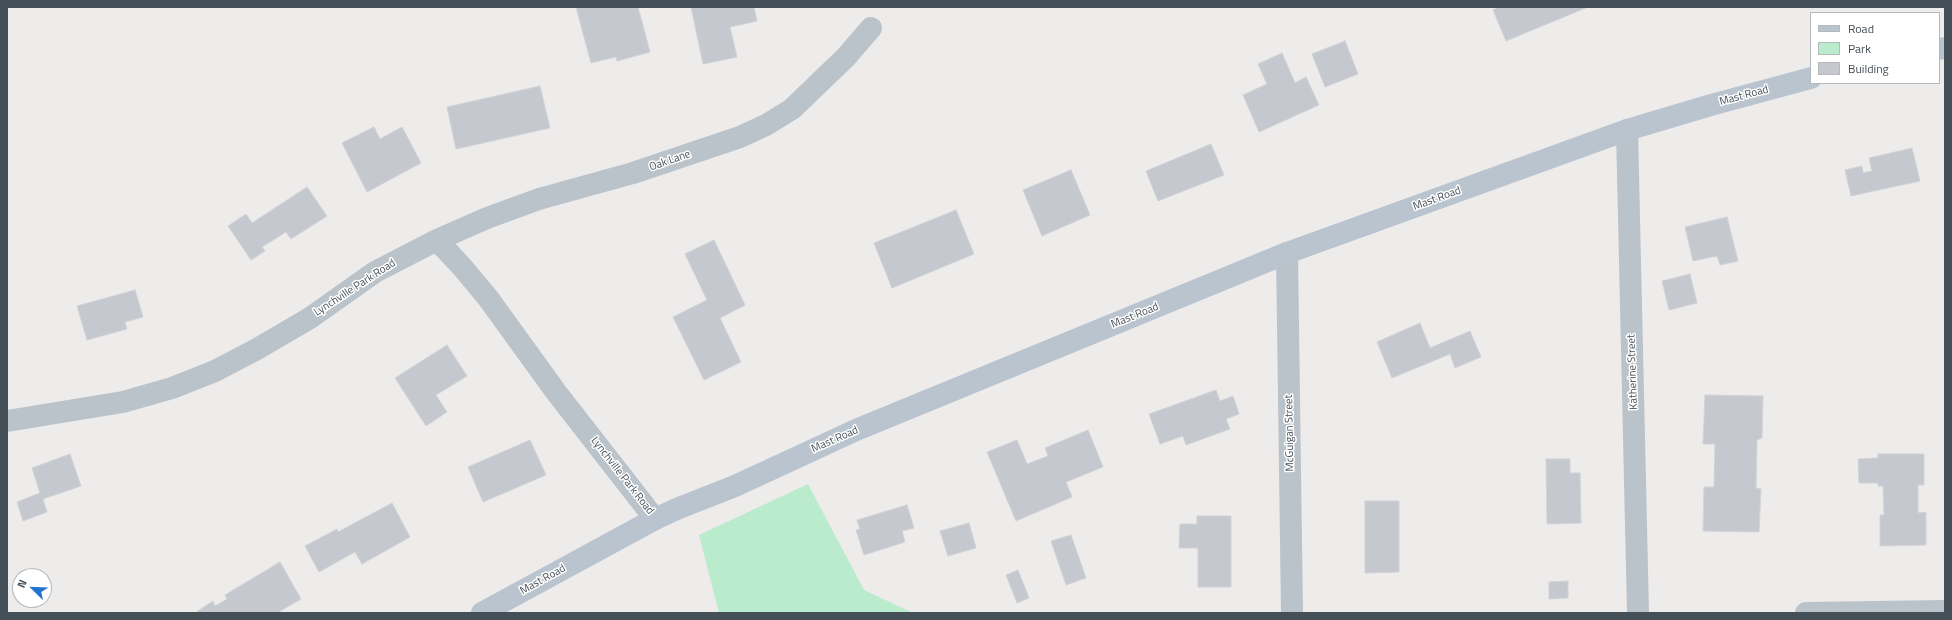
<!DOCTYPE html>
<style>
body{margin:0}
#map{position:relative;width:1952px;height:620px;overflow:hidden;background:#eeebeb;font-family:"Titillium Web",sans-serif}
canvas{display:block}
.frame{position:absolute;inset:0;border:8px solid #454f57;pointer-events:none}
.legend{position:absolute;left:1810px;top:12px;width:130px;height:72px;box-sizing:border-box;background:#fff;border:1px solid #b5b9bc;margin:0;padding:5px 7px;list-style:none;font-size:12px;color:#454f57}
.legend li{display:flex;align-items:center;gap:8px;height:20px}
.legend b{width:20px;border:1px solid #b5b9bc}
.north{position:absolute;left:12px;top:568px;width:40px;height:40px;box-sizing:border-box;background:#fff;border:1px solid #b5b9bc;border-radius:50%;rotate:293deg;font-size:11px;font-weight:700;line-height:16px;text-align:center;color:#454f57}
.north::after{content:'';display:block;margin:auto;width:14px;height:18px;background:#2273d1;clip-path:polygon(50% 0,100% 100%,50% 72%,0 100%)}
</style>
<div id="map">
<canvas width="1952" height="620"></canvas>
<div class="frame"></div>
<ul class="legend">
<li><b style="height:5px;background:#bac4cf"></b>Road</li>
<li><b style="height:11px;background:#baebcc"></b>Park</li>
<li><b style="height:11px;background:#c5c8ce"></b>Building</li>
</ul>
<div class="north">N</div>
</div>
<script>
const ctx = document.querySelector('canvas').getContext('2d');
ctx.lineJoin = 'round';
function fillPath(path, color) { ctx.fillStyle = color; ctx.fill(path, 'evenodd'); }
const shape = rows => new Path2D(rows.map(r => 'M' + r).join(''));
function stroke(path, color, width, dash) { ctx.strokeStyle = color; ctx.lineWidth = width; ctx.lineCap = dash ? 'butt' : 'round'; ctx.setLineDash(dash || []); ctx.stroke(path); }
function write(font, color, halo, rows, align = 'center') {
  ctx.font = font + ' "Titillium Web",sans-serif'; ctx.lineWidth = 3; ctx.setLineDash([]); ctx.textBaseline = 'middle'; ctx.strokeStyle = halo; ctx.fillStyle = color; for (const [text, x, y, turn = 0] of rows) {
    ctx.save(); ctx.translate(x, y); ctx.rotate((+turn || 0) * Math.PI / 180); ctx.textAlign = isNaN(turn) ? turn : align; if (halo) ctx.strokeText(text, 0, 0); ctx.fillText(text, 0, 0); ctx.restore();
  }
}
const green = shape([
 [808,484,864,590,913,613,719,613,699,535]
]);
const building = shape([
 [576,7,638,7,650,52,617,61,616,57,591,63,576,7],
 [691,7,754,7,757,21,730,27,737,57,703,64,691,7],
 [1500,7,1588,7,1506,41,1493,10,1500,7],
 [1345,41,1358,74,1325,87,1312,54,1345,41],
 [1282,53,1295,83,1306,77,1319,105,1259,132,1243,95,1267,84,1258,64,1282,53],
 [540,86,550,128,456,149,447,107,540,86],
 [374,127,380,139,402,127,421,163,367,192,342,143,374,127],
 [1211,144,1224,175,1158,201,1146,171,1211,144],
 [1912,148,1920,181,1851,196,1845,170,1862,166,1863,173,1872,171,1869,158,1912,148],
 [1071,170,1090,215,1042,236,1023,190,1071,170],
 [307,187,327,216,291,239,286,232,262,247,265,251,251,260,228,226,246,214,252,223,307,187],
 [956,210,974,254,892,288,874,243,956,210],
 [1727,217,1738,261,1720,265,1717,256,1693,261,1685,227,1727,217],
 [714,240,745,305,720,318,741,362,704,380,673,317,707,300,685,254,714,240],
 [1690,274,1697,303,1669,310,1662,281,1690,274],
 [135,290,143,317,125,322,127,329,87,340,77,306,135,290],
 [1420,323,1430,348,1470,331,1481,357,1455,368,1450,354,1392,378,1377,342,1420,323],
 [447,345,467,376,436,395,447,412,426,426,395,378,447,345],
 [1216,390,1220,401,1233,396,1239,414,1226,419,1230,429,1186,445,1183,436,1160,444,1149,414,1216,390],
 [1705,395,1763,396,1762,438,1757,440,1756,488,1761,489,1759,532,1703,531,1704,487,1714,487,1715,444,1703,444,1705,395],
 [1088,430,1103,467,1066,482,1072,497,1016,521,987,452,1017,440,1027,464,1048,456,1045,448,1088,430],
 [530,440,546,475,483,502,468,467,530,440],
 [70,454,81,486,43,499,47,512,23,521,17,502,40,493,32,468,70,454],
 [1878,454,1924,454,1924,485,1918,485,1918,513,1926,512,1926,545,1880,546,1880,515,1884,515,1883,486,1878,486,1878,483,1859,483,1858,459,1878,458,1878,454],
 [1546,459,1570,459,1570,473,1580,473,1581,523,1547,524,1546,459],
 [1365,501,1399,501,1399,572,1365,573,1365,501],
 [392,503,410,537,362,564,355,552,319,572,305,546,337,529,338,532,392,503],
 [907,505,914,528,902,531,905,542,864,555,856,530,860,529,857,520,907,505],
 [1197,516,1231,516,1231,587,1198,587,1198,548,1179,548,1180,524,1197,524,1197,516],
 [969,523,976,548,948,556,940,531,969,523],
 [1071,535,1086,578,1066,585,1051,541,1071,535],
 [280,562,301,599,277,613,195,613,213,601,215,606,227,599,225,595,280,562],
 [1018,570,1029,598,1017,603,1006,575,1018,570],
 [1568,581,1568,598,1549,599,1549,582,1568,581]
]);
const street = shape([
 [1627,130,1638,613],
 [437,240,463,268,488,298,556,392,655,519],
 [1287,253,1292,613],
 [7,421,123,402,172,388,215,371,257,349,310,318,375,272,437,240,487,218,539,199,633,173,740,137,766,125,792,109,846,57,871,28],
 [1806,613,1945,611]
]);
const secondary = shape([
 [1939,49,1945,48],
 [482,613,655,519,679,508,735,486,856,430,1287,253,1627,130,1711,105,1811,78]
]);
const streetNames = [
 ["Mast Road",1744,96,-15],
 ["Oak Lane",670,161,-19],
 ["Mast Road",1437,199,-20],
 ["Lynchville Park Road",355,288,-33],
 ["Mast Road",1135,316,-22],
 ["Katherine Street",1633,372,-92],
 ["McGuigan Street",1290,433,-91],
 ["Mast Road",835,440,-24],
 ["Lynchville Park Road",622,476,52],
 ["Mast Road",543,580,-29]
];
fillPath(green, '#baebcc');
fillPath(building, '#c5c8ce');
stroke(building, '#d0d2d7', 1);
stroke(street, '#bac3ca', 22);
stroke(secondary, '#bac4cf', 22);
write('11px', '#454f57', '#fff', streetNames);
</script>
